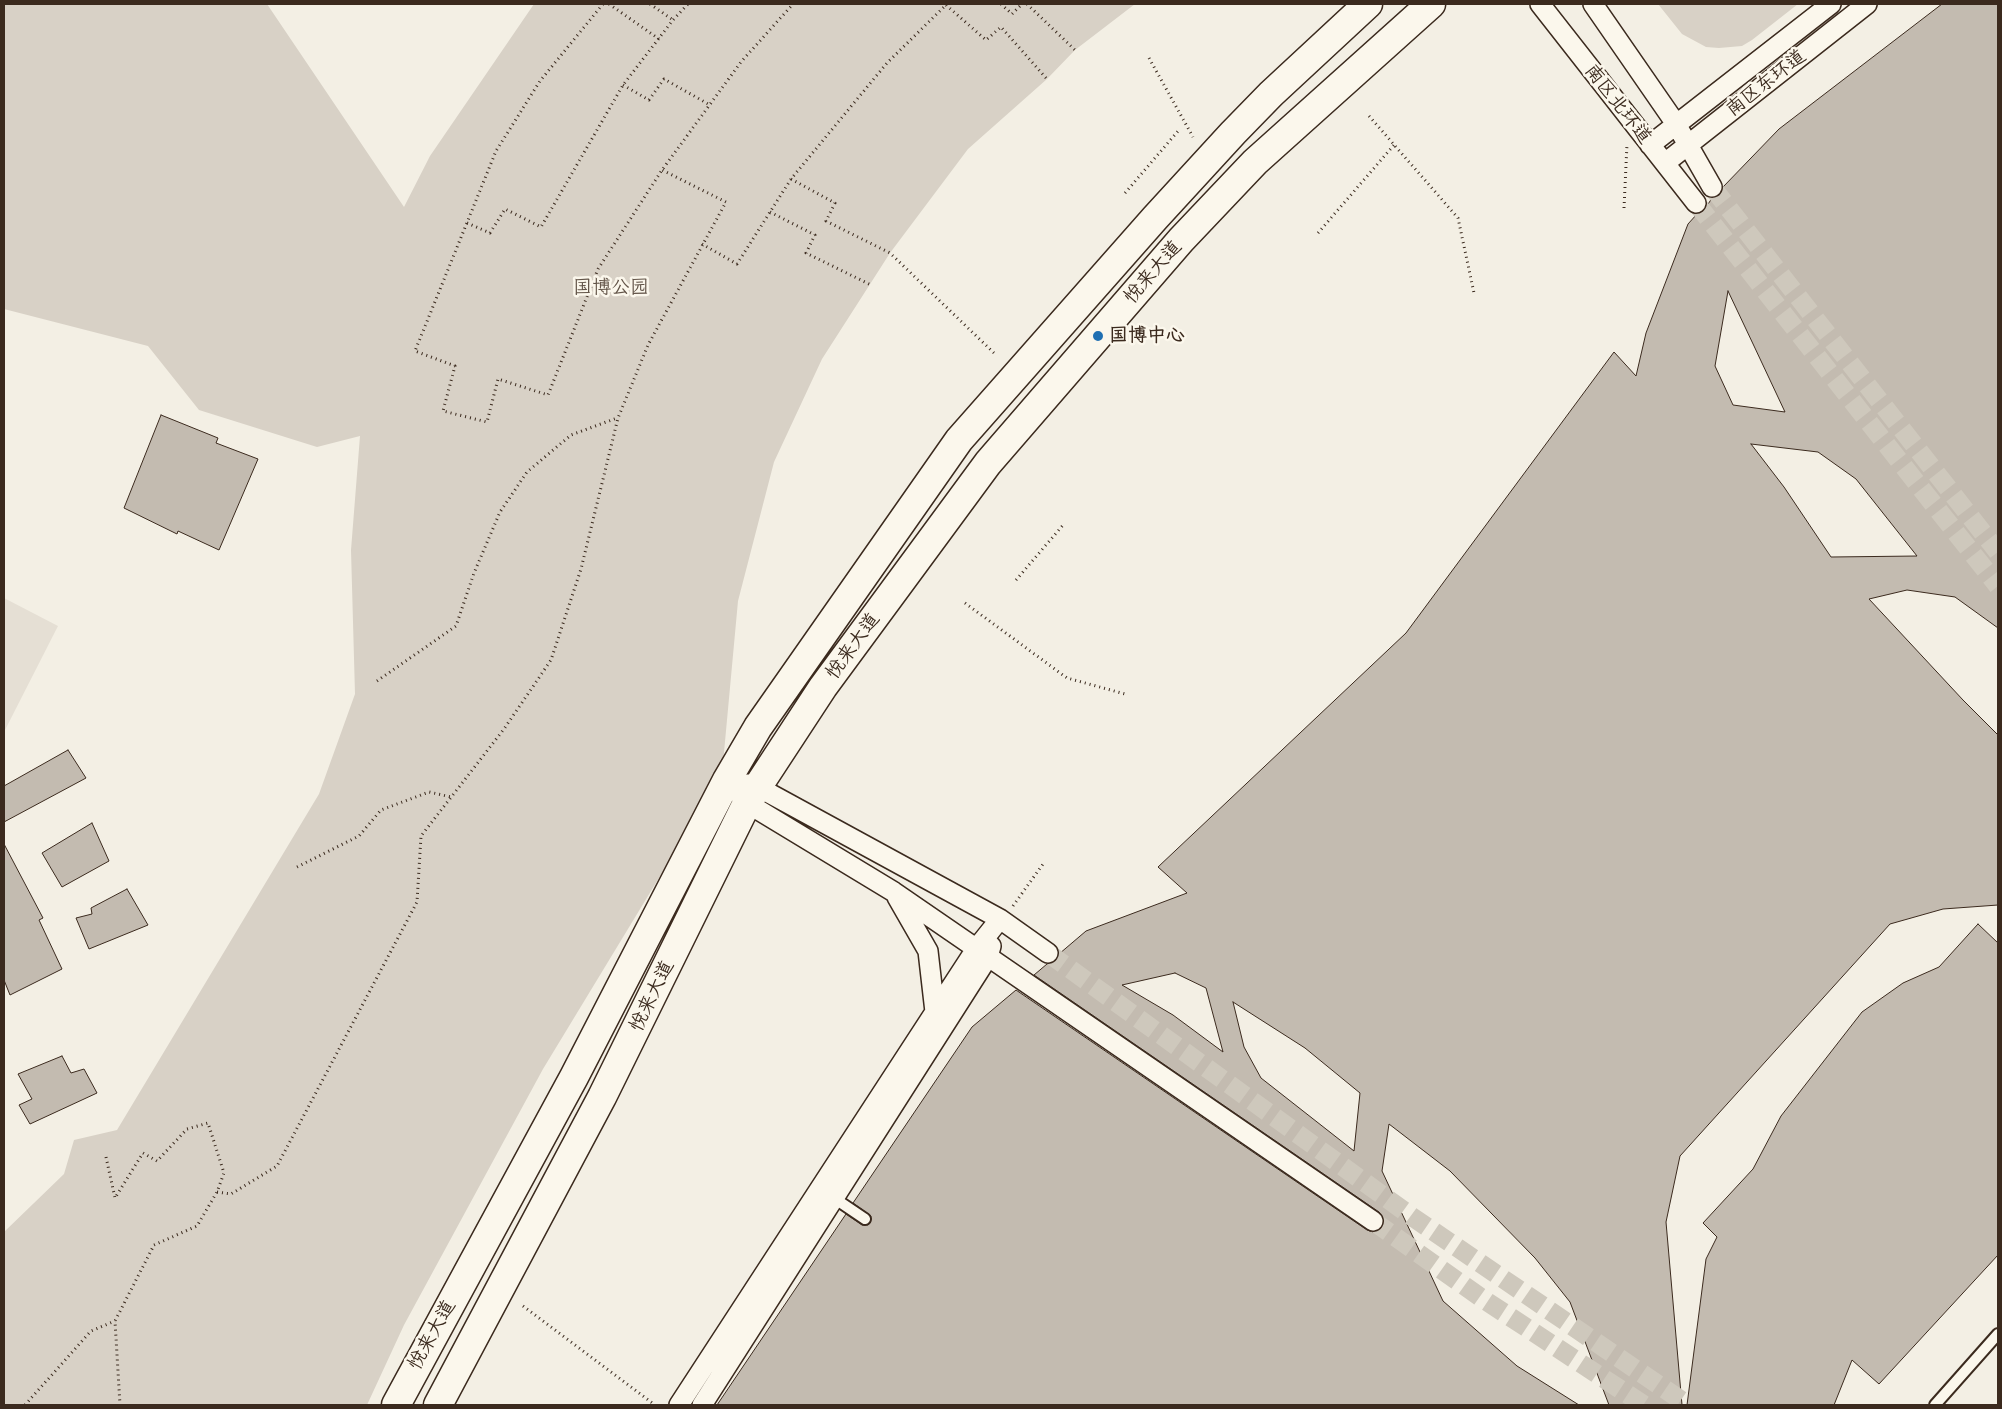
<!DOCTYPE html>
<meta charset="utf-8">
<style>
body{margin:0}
#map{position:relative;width:2002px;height:1409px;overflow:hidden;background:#f3efe4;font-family:"Comic Neue",sans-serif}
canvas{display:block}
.frame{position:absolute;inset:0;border:5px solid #3b2a1e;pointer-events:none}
</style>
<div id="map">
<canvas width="2002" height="1409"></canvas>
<div class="frame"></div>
</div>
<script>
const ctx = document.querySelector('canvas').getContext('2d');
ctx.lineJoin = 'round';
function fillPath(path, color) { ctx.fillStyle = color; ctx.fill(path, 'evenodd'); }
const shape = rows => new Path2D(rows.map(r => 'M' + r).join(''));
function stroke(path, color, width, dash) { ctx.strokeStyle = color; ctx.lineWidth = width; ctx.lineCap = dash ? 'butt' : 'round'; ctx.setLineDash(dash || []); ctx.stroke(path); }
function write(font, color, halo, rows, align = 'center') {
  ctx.font = font + ' "Comic Neue","LXGW WenKai TC",sans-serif'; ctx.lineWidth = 5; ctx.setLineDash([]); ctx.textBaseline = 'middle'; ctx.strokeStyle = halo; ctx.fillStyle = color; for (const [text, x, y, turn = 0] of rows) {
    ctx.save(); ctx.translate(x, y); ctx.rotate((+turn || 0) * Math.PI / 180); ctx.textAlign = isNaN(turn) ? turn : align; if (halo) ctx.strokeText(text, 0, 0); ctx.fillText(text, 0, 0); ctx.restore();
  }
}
const built = shape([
 [4,598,58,626,4,732]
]);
const green = shape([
 [4,4,267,4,404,207,430,156,534,4,1135,4,1075,50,1047,79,968,149,890,253,822,359,774,462,738,601,722,774,543,1069,404,1325,367,1405,4,1405,4,1232,64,1174,74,1140,117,1130,319,794,355,694,351,550,360,436,317,447,199,410,148,346,4,309],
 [1658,4,1798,4,1752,40,1742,46,1719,48,1706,47,1682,34]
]);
const building = shape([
 [1942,4,1998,4,1998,628,1955,597,1907,590,1869,599,1963,700,1998,735,1998,905,1943,909,1890,924,1680,1156,1666,1222,1682,1405,1609,1405,1570,1302,1535,1258,1450,1171,1389,1124,1382,1171,1443,1301,1517,1366,1579,1405,717,1405,846,1214,862,1225,868,1225,870,1223,871,1216,853,1203,972,1027,1016,990,1367,1230,1373,1232,1382,1228,1384,1221,1379,1212,1034,975,1047,964,1052,963,1057,960,1059,954,1086,931,1187,893,1158,867,1406,633,1614,352,1636,376,1646,333,1688,224,1697,214,1703,212,1712,198,1721,193,1723,187,1779,129,1942,4],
 [1728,291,1754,346,1785,412,1733,405,1715,366,1728,291],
 [1751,444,1818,452,1856,479,1917,556,1831,557,1784,487,1751,444],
 [1175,973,1206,988,1223,1052,1173,1015,1122,985,1175,973],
 [1233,1002,1305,1048,1360,1093,1354,1151,1261,1078,1244,1047,1233,1002],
 [161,415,218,438,216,443,258,459,219,550,178,531,177,534,124,508,161,415],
 [68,750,86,778,4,822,4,786,68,750],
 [92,823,109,861,62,887,42,853,92,823],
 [4,844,43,918,39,920,62,969,10,995,4,980,4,844],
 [127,889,148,925,89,949,76,918,92,914,91,908,127,889],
 [1978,924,1998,943,1998,1255,1879,1384,1852,1360,1834,1405,1687,1405,1706,1259,1717,1237,1703,1223,1753,1169,1781,1116,1862,1012,1903,983,1939,967,1978,924],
 [62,1056,71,1073,84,1069,97,1093,30,1124,19,1105,32,1099,18,1074,62,1056]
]);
const minorTunnel = shape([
 [1712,187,1998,552],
 [1696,203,1998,586],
 [1048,953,1411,1216,1688,1405],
 [1373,1221,1480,1297,1644,1405]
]);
const path = shape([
 [603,4,540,81,496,151,415,351,455,366,443,411,487,422,498,379,548,395,598,269,662,170,741,62,793,4],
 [609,4,659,39],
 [650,4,673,20],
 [1001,4,1012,14,1022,4],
 [1027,4,1075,50],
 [946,5,986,40,1001,27,1047,79],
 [1149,58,1193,137],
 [623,85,649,100,664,79,710,105],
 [1369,116,1458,218,1474,293],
 [791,179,835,203,826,221,890,253,994,353],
 [1125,193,1179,130],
 [1624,208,1627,144],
 [770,212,815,235,806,253,871,285],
 [467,223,490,233,505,209,541,227,623,85,673,20,688,4],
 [1318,233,1394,145],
 [702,244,737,264,791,179,887,63,947,4],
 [1016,580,1064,524],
 [965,603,1067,678,1125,694],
 [377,681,456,626,474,573,500,512,527,472,571,435,617,418],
 [297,867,359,836,381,810,429,792,451,797],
 [1013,906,1043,864],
 [106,1157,115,1198,143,1153,157,1161,187,1129,208,1123,224,1173,217,1192,197,1226,154,1245,115,1321,120,1405],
 [217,1192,231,1194,277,1166,417,902,421,836,504,729,551,660,581,569,618,418,648,345,726,202,662,170],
 [523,1306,655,1405],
 [25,1405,91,1331,115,1321]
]);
const service = shape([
 [831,1196,865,1219],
 [1935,1405,1998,1334]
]);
const minor = shape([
 [1540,4,1696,203],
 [1593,4,1676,124,1712,187],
 [1650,145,1831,4],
 [1665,163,1867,4],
 [727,780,747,803,894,892,1373,1221],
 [748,784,756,786,1000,919,1048,953],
 [897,897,928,951,935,1012],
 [679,1405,976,949,1000,919],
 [702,1405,988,957,991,946]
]);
const primary = shape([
 [396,1405,574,1077,727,780,758,727,959,440,1155,218,1233,133,1271,94,1368,4],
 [438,1405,602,1097,747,803,823,687,988,463,1181,240,1255,162,1431,4]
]);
const markers = [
 [1098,336,6,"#1f6fb2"]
];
const streetNames = [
 ["南区东环道",1766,83,-38],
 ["南区北环道",1618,104,52],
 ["悦来大道",1153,272,-49],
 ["悦来大道",853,646,-54],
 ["悦来大道",652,996,-64],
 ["悦来大道",432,1335,-61]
];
const parkNames = [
 ["国博公园",611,288]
];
const poiNames = [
 ["国博中心",1109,336]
];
fillPath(built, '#e5dfd4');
fillPath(green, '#d8d1c6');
fillPath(building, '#c3bbb0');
stroke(building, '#3b2a1e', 1);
stroke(minorTunnel, '#cec8bc', 19, [19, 9]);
stroke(service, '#3b2a1e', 14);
stroke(minor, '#3b2a1e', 22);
stroke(primary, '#3b2a1e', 31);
stroke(path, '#3b2a1e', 3, [1, 4]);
stroke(service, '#fbf7ec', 10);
stroke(minor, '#fbf7ec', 19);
stroke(primary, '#fbf7ec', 28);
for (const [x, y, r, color] of markers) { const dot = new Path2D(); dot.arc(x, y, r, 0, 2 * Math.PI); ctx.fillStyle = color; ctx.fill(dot); stroke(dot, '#fbf7ec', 2); }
write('19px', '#3b2a1e', '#fbf7ec', streetNames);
write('19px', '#625448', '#fbf7ec', parkNames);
write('bold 19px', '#3b2a1e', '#fbf7ec', poiNames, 'left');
</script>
